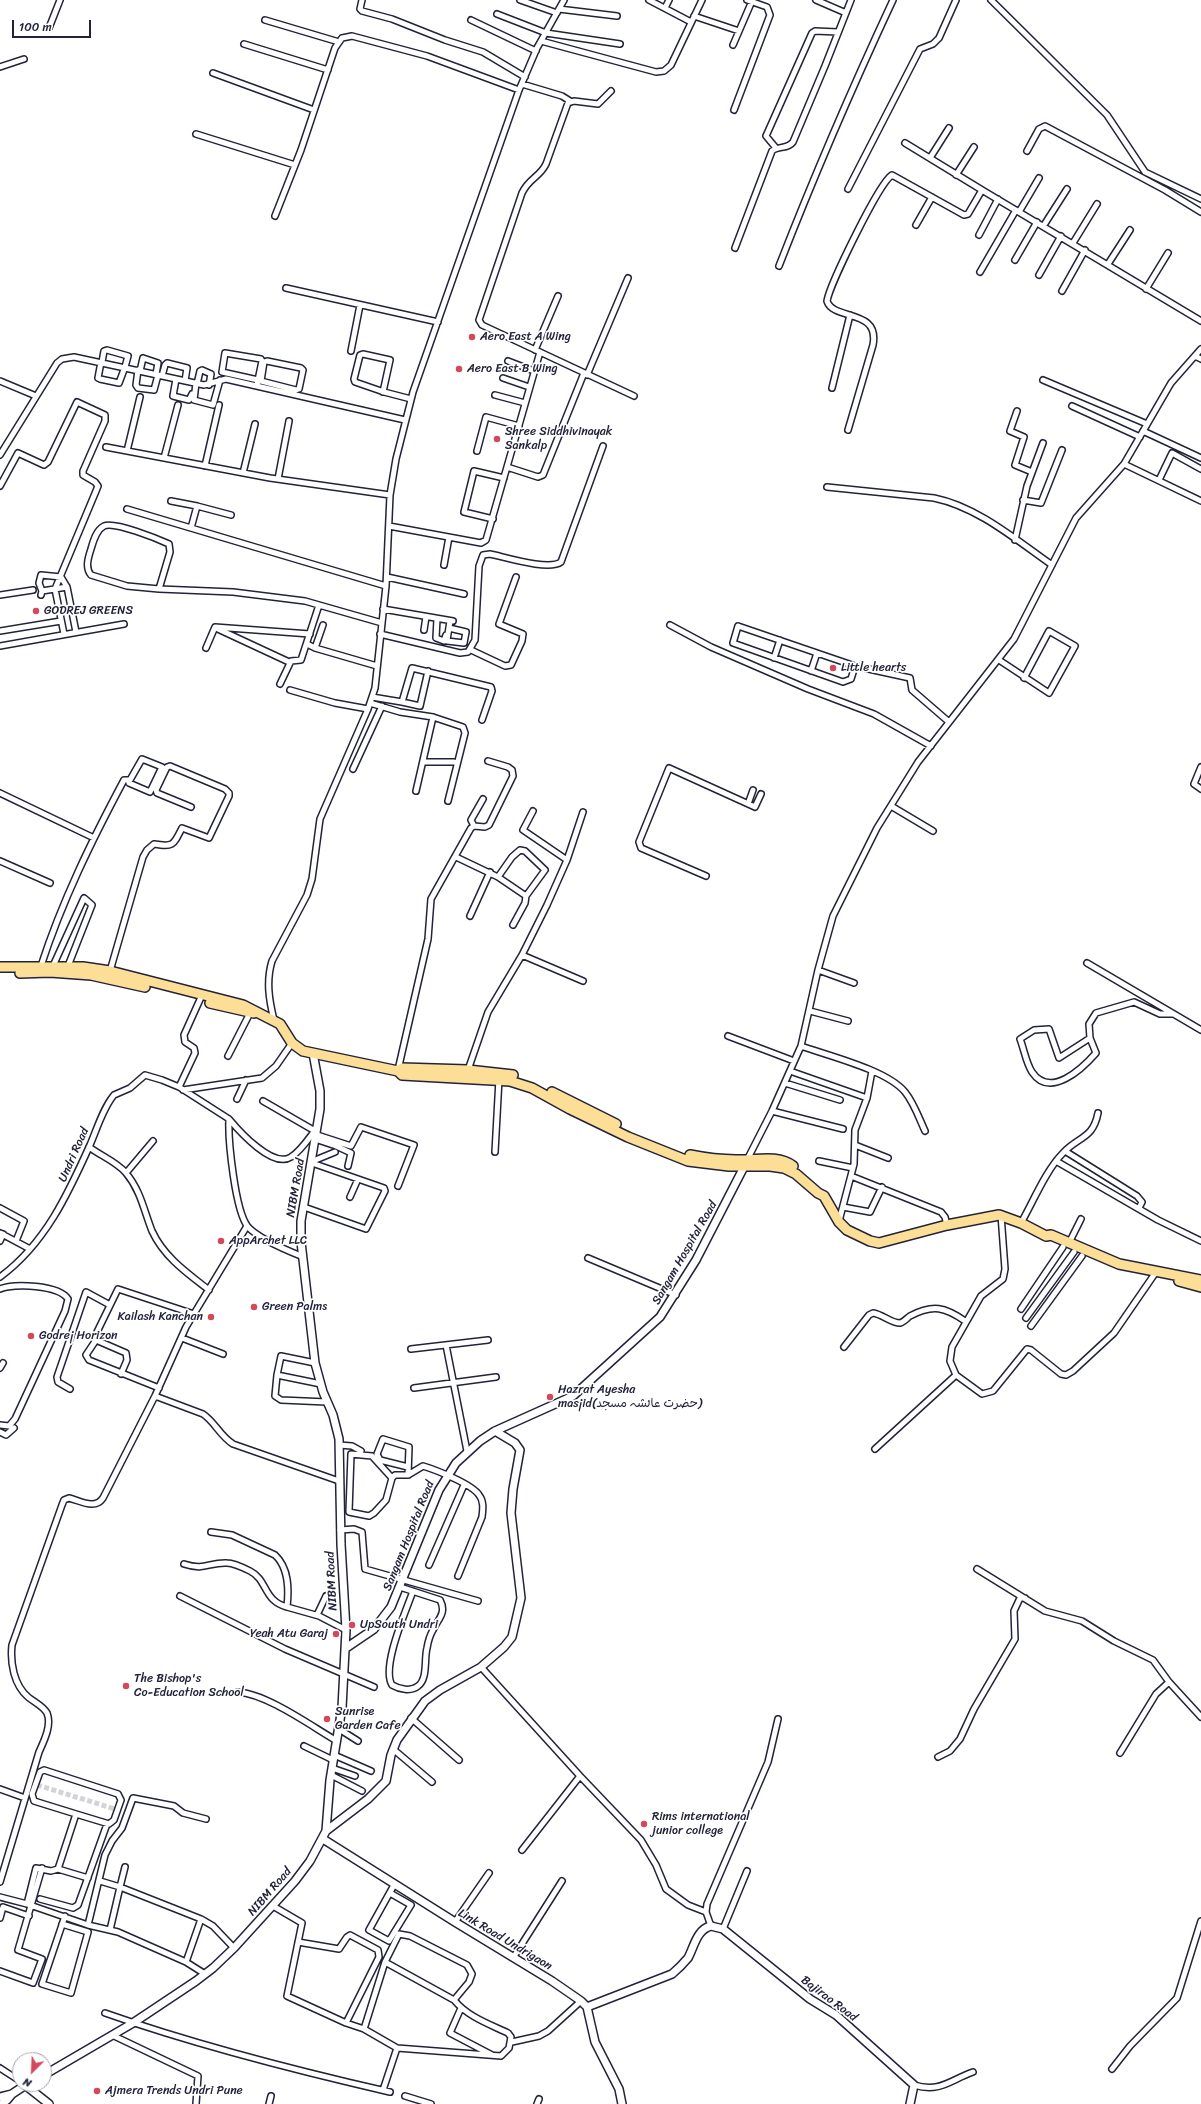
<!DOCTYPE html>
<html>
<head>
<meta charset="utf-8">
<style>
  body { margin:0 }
  #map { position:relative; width:1201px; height:2104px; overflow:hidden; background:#fff; font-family:Sriracha,sans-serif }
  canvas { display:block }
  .north { position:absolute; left:12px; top:2052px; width:40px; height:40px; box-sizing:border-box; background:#fff; border:1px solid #a7a7b1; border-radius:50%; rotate:204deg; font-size:11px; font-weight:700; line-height:16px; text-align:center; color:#22223b }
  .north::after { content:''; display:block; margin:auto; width:14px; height:18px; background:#d1495b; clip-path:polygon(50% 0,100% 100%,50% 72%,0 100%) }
  .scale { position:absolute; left:12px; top:20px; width:79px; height:18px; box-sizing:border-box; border:2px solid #22223b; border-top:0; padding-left:5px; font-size:12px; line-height:14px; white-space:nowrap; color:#22223b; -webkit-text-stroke:3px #fff; paint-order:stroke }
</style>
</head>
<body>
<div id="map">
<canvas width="1201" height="2104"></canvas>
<div class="north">N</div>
<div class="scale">100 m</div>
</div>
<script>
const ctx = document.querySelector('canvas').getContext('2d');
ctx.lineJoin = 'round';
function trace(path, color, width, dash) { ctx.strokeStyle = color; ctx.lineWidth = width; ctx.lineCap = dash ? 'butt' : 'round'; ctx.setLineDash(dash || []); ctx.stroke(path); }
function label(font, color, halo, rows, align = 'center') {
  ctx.font = font + ' Sriracha,"Playpen Sans Arabic",sans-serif'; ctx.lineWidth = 3.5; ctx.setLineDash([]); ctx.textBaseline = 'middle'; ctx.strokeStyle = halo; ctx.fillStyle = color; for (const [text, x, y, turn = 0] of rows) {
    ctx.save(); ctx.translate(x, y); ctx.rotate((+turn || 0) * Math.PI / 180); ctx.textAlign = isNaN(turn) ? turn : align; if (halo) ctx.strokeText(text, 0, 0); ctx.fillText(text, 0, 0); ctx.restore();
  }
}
trace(new Path2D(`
  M 37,1785 L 115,1809`), '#d3d3d8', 5, [5, 2.5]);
const street = new Path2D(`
  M 362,0 L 360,9 L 362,11 L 392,19 L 445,40 L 483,52 L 525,77
  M 520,0 L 557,13
  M 649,0 L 691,22
  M 816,0 L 846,13
  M 991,0 L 1107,115 L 1145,172 L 1201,199
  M 665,8 L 669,0
  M 559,9 L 617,16
  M 497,14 L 546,33 L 620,44
  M 694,16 L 739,31
  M 265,20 L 339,42
  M 471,20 L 536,51
  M 49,28 L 60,0
  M 541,41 L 656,72 L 664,71 L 671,65 L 702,0
  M 244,44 L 328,70
  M 733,45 L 752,1
  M 0,67 L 24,59
  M 213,73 L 314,110
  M 522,84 L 562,96 L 570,101
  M 611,91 L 598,104 L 574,101 L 568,103 L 546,164 C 540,177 529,178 522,193 L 479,320 L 482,325 L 634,396
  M 734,110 L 770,15 L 767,7 L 747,0
  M 196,134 L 295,165
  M 905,143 L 982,190
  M 776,148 L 766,136 L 812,33 L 815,31 L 838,32
  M 1027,151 L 1039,129 L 1045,126 L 1165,190 L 1201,212
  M 930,158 L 949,128
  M 956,175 L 974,147
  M 848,189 L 920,49 L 933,44 L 939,38 L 956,0
  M 1019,212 L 1039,178
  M 275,216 L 301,150 L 335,48 L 342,38 L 352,36 L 427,56 L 519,90
  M 916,225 L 932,197
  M 1044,225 L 1067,189
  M 979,235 L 998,199
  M 1073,243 L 1097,204
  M 735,248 L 772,151 C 779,145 787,150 793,142 L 825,66 L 851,0
  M 1015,260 L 1037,222
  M 1108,264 L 1130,230
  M 779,266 C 814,176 852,88 893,0
  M 980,272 L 1016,210
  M 1039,275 L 1061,236
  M 286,288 L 438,322
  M 1146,289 L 1168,253
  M 1062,291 L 1085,250
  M 535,350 L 558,296
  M 351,351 L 360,305
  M 1195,356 L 1201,359
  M 267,361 L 301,368 L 303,370 L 299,389 L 296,390 L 261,381 L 264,362 Z
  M 508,361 L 534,371
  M 101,362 L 98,378 L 100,379 L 119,383 L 125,367
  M 102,362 L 104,351 L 107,350 L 128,356 L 125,367
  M 138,370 L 136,385 L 138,388 L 154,390 L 158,375
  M 140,371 L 143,358 L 158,363 L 156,374
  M 587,375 L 628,278
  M 162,376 L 165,365 L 167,363 L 187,368 L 185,381
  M 503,378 L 529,387
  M 176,379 L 173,396 L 189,400 L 192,394
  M 1043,380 L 1147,424
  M 0,381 L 36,396
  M 196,383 L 194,400 L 213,405 L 220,380
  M 197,384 L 200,371 L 202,370 L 211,374 L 209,385
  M 257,385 L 262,361 L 261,359 L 225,353 L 222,372 L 258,380
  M 832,388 L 850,315
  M 383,392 L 390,360 L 363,354 L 360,355 L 354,379 L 355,382 L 384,392 L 411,399
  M 495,395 L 525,403
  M 1072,406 L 1140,437
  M 1017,411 L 1010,431 L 1024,437 L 1015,465 L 1032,472
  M 848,430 L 873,345 C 880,308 833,321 827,301 C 830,284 879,183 892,175 L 964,215 L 968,214 L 982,190 L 1201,321
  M 1143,431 L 1201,458
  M 106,447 L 270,478 L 390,495
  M 127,451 L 140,397
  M 477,451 L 486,417 L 519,426
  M 0,455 L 57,363 L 62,359 L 74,357 L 204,385 L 226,379 L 405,420
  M 164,458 L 178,405
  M 1124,464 L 1201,501
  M 205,466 L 219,405
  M 507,467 L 538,477 L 543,475 L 584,373
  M 243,473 L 255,424
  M 278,479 L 289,421
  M 1159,480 L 1172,453 L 1201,469
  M 0,486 L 18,453 L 44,465 L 48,462 L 77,402 L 105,415 L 105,421 L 83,471 L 83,475 L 95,482 L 98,486 L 96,491 L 55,589 L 64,634
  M 827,487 L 934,498 C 978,507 1016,540 1052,565
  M 1023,500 L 1041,503 L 1062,450
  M 171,501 L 197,506 L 191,528
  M 197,506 L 231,515
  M 127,509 L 386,586
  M 493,519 L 464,512 L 474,471 L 504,478
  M 389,526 L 481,543 L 486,540 L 540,352
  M 1015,540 L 1027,486 L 1043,443
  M 444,565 L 449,537
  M 61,577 L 67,587 L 76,632
  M 387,577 L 464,594
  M 159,589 L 127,586 L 91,575 C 85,568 88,558 91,549 C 93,542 96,530 104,526 C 114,521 158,539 169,544 L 170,552 L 159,589 L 233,592 L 305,601 L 382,623
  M 42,591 L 39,583 L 41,575 L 61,577
  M 0,595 L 33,590
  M 41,595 L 42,591 L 67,587
  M 383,609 L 453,621
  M 437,619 L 436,638 L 444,641 L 446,635
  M 670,625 L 711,647 L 808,689 L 874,714 L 931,746
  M 449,628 L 466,632 L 464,643 L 447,641 L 447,640 L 450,621
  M 218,629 L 289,662
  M 424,630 L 426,617
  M 0,631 L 61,621
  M 380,634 L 460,653 L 468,652 L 475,640 L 479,566 L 483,555 L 490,554 C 505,557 549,571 561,562 L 603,446
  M 307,644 L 315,648 L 377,666
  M 0,646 L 124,624
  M 206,648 L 215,627 L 310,634
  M 315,648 L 323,625
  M 471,650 L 505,666 L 511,665 L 522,641 L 523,634 L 499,624 L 516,577
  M 774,658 L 780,640
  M 999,660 L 1049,693 L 1075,646 L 1049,631 L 1024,678
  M 855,666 L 851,679 L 843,682 L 733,643 L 738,626 L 855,666 L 910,678 L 912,690 L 949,722
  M 811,671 L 817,653
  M 280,684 L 291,661 L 301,660 L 319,605
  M 290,690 L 335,703 L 368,709
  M 372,697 L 402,702 L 412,668 L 491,687 L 492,691 L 482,720
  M 402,702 L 420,706 L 428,671
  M 370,703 L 400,712 L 433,717 L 463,727 L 465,733 L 448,801
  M 423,762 L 454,762
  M 1201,767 L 1194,784 L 1201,789
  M 353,769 L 382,706
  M 416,791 L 433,717
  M 0,793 L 94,838
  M 748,804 L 753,790
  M 891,806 L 933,831
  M 533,811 L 523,830 L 567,860
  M 474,826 L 471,820 L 483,799
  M 456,857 L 498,877
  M 0,861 L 50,883
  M 706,876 L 641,848 L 639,842 L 669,768 L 755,807 L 761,794
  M 470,916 L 490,872
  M 513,925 L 525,903 L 526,896 L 498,877 L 512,857 L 520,850 L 525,851 L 545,870 L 526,896
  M 522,955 L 583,981
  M 1087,963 L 1201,1030
  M 41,966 C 62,901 92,840 124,780 L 130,780 L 142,759 L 162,767 L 150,792 L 129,783 L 129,780
  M 53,966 L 84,898 L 92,905 L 68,966
  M 818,970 L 854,983
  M 110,971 L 143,857 L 147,850 L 154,844 C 173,847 173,846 182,828 L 209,838 L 229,796 L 229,793 L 225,789 L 170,766 L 167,767 L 156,790 L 157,793 L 191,807
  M 810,1011 L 848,1021
  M 274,1020 C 269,1000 266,981 272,961 L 307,895 L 312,879 L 320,819 L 368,709 L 375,688 L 386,586 L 390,495 L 396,459 L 413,392 L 519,90 L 537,48 L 564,0
  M 1049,1029 L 1059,1058 L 1090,1038 L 1096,1053 C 1082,1069 1050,1099 1032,1072 C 1026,1063 1024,1049 1020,1039 L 1034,1030 Z
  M 728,1036 L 794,1061
  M 1090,1038 L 1089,1024 L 1096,1013 L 1134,1002 L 1160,1014 L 1173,1014
  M 801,1046 C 829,1056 887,1070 905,1092 C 914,1103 919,1118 925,1131
  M 228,1056 L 250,1013
  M 398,1070 L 428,939 L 431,899 L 471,828 L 474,826 L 485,827 L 489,825 L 513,776 L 512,770 L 508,767 L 488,761
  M 468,1070 L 488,1012 L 522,955 L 547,905 L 567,860 L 583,812
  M 790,1071 L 867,1098
  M 785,1083 L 840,1100
  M 179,1087 L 229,1119 C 228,1140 235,1211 248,1227 C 259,1239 286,1250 301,1256
  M 183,1090 L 262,1078 L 276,1066 L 292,1043
  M 237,1099 L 246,1080
  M 263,1101 L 315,1131
  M 772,1111 L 843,1129
  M 229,1119 C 239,1131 273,1169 291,1157 C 301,1151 309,1138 316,1129
  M 317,1135 L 351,1146 L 361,1127 L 414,1145 L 398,1186
  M 315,1139 L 336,1146 L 337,1144
  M 855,1145 L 888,1158
  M 336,1146 L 351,1153 L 348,1166
  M 89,1147 C 101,1156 117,1162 126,1173 C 141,1191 144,1211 152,1231 C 164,1257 187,1273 209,1290
  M 1065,1151 L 1137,1196 L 1142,1202 L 1139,1208
  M 495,1152 L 499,1079
  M 747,1160 L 772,1111 L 801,1046 L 818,970 L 833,916 L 877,828 L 918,762 L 1014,639 L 1076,518 L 1124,464 L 1171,383 L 1201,349
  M 313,1161 L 335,1152
  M 819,1161 L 853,1168
  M 1056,1161 L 1158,1220 L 1201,1241
  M 126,1173 L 153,1141
  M 851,1176 L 941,1212 L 945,1217 L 947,1225
  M 350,1197 L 358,1179
  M 304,1207 L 366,1229 L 385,1191 L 384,1188 L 312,1163
  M 843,1207 L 870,1212 L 882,1187
  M 0,1208 L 24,1221 L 16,1241
  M 1001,1215 L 1005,1269 L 1003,1279 L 981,1296 L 952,1347 L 950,1361 L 956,1375 L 982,1394 L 993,1391 L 1027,1349 L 1031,1350 L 1061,1374 L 1066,1375 L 1073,1371 L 1114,1333 L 1156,1272
  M 839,1221 L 854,1164 L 855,1130 L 867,1098 L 872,1071
  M 1021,1223 C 1033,1202 1046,1170 1063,1153 C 1079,1136 1093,1139 1098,1113
  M 0,1233 L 30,1249
  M 0,1241 L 3,1234
  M 1069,1243 L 1081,1219
  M 588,1258 L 676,1295
  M 0,1277 C 45,1244 68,1194 90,1145 C 97,1129 103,1108 114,1095 L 130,1088 L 145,1075 L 162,1080 L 179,1087 L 195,1053 L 194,1048 L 185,1042 L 184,1035 L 202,995
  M 0,1289 C 14,1283 59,1285 68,1299 L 65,1311 L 15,1419 L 9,1426 L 0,1425
  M 1021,1309 L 1063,1247
  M 1026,1318 L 1074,1252
  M 1031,1326 L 1082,1256
  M 97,1332 L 118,1289 L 194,1314
  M 182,1338 L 223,1354
  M 446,1345 L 467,1451
  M 844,1347 L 869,1315 L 873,1313 C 882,1314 891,1323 900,1323 C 904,1322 907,1318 910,1316 C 933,1304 945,1307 965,1321
  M 411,1349 L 488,1340
  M 0,1368 L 3,1363
  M 121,1374 L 127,1360 L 126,1353 L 96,1340 L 86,1355 L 89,1360 L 159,1388
  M 277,1375 L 281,1356 L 315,1363
  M 321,1384 L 277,1375 L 275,1396 L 281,1400 L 327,1402
  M 414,1388 L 496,1377
  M 70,1389 L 58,1382 L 57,1377 L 86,1292 L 110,1305
  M 155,1396 L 203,1414 C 215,1422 220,1436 233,1444 L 339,1481
  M 0,1432 L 6,1435 L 14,1428
  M 339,1445 L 352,1446 L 361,1451
  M 875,1449 L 956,1375
  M 408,1475 L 409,1447 L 383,1439 L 377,1454 L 380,1460 L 408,1467
  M 392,1478 L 372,1456 L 351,1454 L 349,1512 L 369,1516 L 374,1513 L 386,1500 L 392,1478 L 395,1475 L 408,1475 L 423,1466 C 436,1470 472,1484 479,1495 C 484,1501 483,1509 482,1517 L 458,1576
  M 340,1530 L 354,1529 L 362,1532 L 365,1569 L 478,1601
  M 211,1532 L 232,1535 L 275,1555 C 289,1568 289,1589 287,1607 L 319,1616 L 346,1630
  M 184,1564 C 205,1571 209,1562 227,1563 C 234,1563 244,1568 250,1571 C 268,1580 263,1601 287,1607
  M 429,1565 L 464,1485
  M 977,1569 L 1045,1611 L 1082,1621 L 1114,1641 L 1153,1660 L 1169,1682 L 1201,1717
  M 400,1587 L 440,1600 C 447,1613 438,1619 433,1630 C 430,1635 428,1642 427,1648 C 424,1659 428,1679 418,1686 C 411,1692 399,1689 392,1685 C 381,1667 406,1611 413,1591
  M 180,1596 L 285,1649 L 374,1687
  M 317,1615 L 326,1596
  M 481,1667 L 580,1776 L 641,1840 L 656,1865 L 666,1889 L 688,1905 L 706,1912
  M 238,1692 C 267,1694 311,1726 337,1741
  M 411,1718 L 459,1760
  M 339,1729 L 358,1741
  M 304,1746 L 333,1760
  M 393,1749 L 432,1782
  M 1120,1753 L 1156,1694 L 1169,1682
  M 334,1755 L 371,1771
  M 938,1757 L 950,1751 L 960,1739 L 974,1709 L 1015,1639 L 1014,1611 L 1020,1598 L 1025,1598
  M 332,1768 L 355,1776
  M 331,1775 L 362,1791
  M 0,1789 L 25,1798
  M 522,1850 L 580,1776
  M 58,1869 L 88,1878
  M 100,1881 L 120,1887 L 125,1867
  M 0,1882 L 39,1752 C 44,1741 52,1725 47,1713 C 43,1706 34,1702 28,1697 C 14,1685 10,1663 12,1645 L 62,1505 L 64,1500 L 69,1498 C 81,1501 95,1510 103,1498 L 155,1396 L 186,1327 L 247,1226
  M 390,1893 L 411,1905 L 389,1941 L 369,1930 L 394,1885
  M 0,1897 L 27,1904 L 88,1925 L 118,1932 L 186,1962 L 205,1974
  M 40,1899 L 73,1908 L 78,1905 L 107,1824
  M 27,1904 L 36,1868 L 51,1871 L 58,1869 L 76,1814 L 109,1824 L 114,1820 L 121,1800 L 118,1794 L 44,1770 L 40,1772 L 32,1794 L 34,1801 L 76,1814
  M 273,1906 L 302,1923 L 287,1996 L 346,2023 L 364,2029 L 397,2048 L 501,2056 L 509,2048 L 511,2037 L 508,2033 C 489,2024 468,2017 454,2000
  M 0,1918 L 3,1907 L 29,1916
  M 201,1919 L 213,1926 L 234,1948
  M 455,1922 L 489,1873
  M 62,1924 L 88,1932 L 71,1993 L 42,1984 L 65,1916
  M 88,1925 L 105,1855 L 112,1841 L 122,1828 L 133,1798 L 174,1806 L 183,1813 L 206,1819
  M 711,1926 L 706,1912 L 707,1904 L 768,1762 L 778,1719
  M 723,1929 L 747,1871
  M 110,1930 L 120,1887 L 201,1919 L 186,1962
  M 298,1942 L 339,1949 L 347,1937 L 350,1935 L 378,1950 L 379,1957 L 346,2023
  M 513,1958 L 562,1881
  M 0,1971 L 33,1983 L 42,1959 L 18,1950 L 42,1868
  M 461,2008 L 450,2033 L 492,2055
  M 105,2013 C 199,2046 294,2070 390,2092
  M 364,2029 L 385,1962 L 399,1934 L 410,1936 L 467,1965 L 472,1974 L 469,1982 L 454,2000 L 385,1962
  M 112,2035 L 198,2076 L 196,2104
  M 512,2042 L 539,2036 L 548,2031 L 581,2001
  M 0,2068 L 20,2081
  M 1112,2069 L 1130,2046 L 1177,1998 L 1201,1921
  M 914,2085 C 940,2093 950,2080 973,2072
  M 383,2090 L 397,2048
  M 405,2096 L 431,2104
  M 269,2104 L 271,2096
  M 537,2104 L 539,2099`);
const secondary = new Path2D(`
  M 346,1648 L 374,1629 L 391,1607 L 439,1490 L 456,1463 L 480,1441 L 495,1431 L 573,1396 L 660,1317 L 696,1260 L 746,1163
  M 326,1831 L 368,1799 L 386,1781 L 391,1755 L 397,1740 L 425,1701 L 440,1690 L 481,1667 L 504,1647 L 512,1637 L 521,1598 L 511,1513 L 513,1489 L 520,1450 L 515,1443 L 495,1431
  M 323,1839 L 455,1922 L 552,1981 L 581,2001 L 587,2007 L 595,2042 L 619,2089 L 622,2104
  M 587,2007 L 672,1974 C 678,1969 683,1964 688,1958 C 694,1947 697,1929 711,1926 L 723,1929 L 810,1999 L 836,2015 L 914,2085 L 910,2104
  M 44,2075 L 133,2023 L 196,1981 L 213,1968 L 234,1948 L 295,1881 L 310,1861 L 326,1831 L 330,1780 L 342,1708 L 346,1630 L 341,1544 L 339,1439 L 333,1415 L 323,1392 L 315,1363 L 301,1242 L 301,1221 L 320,1109 L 320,1091 L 313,1053
  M 25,2085 L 49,2104
  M 0,2097 L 12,2094 L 27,2084
  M 2,2104 L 7,2100 L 12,2094`);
const highway = new Path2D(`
  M 0,967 L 83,967 L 110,971 L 243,1005 L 280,1024 L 292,1043 L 303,1051 L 398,1071 L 402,1075 L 510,1081 L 532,1088 L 570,1109 L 628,1137 L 688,1161 L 729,1166 L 770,1166 L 784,1168 L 796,1174 L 818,1193 L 824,1196 L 839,1222 L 847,1230 L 870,1241 L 879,1243 L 947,1225 L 999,1215 L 1021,1223 L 1046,1236 L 1051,1235 L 1119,1264 L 1201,1280
  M 20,973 L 50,972 L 91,975 L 145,987
  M 210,1003 L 254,1013
  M 398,1071 L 402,1068 L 468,1070 L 513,1075
  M 552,1092 L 616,1124
  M 690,1155 C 705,1158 721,1160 736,1160 C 755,1161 777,1154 793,1166
  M 1179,1281 L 1201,1287`);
trace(street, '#22223b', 8);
trace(secondary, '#22223b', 10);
trace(highway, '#22223b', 12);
trace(street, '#fff', 5);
trace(secondary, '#fff', 7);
trace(highway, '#fcde96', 9);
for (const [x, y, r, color] of [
  [472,337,4,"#d1495b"],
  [459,369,4,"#d1495b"],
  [497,439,4,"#d1495b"],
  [36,611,4,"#d1495b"],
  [833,668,4,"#d1495b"],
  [221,1241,4,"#d1495b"],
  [254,1307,4,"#d1495b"],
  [211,1317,4,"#d1495b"],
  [31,1336,4,"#d1495b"],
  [550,1397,4,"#d1495b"],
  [352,1625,4,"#d1495b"],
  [336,1634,4,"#d1495b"],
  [126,1686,4,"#d1495b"],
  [327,1719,4,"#d1495b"],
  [644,1824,4,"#d1495b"],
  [97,2091,4,"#d1495b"]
]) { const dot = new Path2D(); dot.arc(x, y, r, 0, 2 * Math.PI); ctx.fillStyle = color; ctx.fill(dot); trace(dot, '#fff', 1.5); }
label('12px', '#22223b', '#fff', [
  ["Aero East A Wing",480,337],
  ["Aero East B Wing",467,369],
  ["Shree Siddhivinayak",505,432],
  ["Sankalp",505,446],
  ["GODREJ GREENS",44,611],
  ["Little hearts",841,668],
  ["AppArchet LLC",229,1241],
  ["Green Palms",262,1307],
  ["Kailash Kanchan",203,1317,"right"],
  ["Godrej Horizon",39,1336],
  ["Hazrat Ayesha",558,1390],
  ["masjid(حضرت عائشہ مسجد)",558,1404],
  ["UpSouth Undri",360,1625],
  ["Yeah Atu Garaj",328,1634,"right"],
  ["The Bishop's",134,1679],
  ["Co-Education School",134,1693],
  ["Sunrise",335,1712],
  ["Garden Cafe",335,1726],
  ["Rims international",652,1817],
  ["junior college",652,1831],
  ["Ajmera Trends Undri Pune",105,2091]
], 'left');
label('12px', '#22223b', '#fff', [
  ["Undri Road",74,1155,-66],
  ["NIBM Road",296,1188,-80],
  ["Sangam Hospital Road",685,1253,-60],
  ["Sangam Hospital Road",409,1536,-68],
  ["NIBM Road",332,1581,-93],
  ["NIBM Road",270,1892,-49],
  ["Link Road Undrigaon",505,1940,31],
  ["Bajirao Road",829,1999,37]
]);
</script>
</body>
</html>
